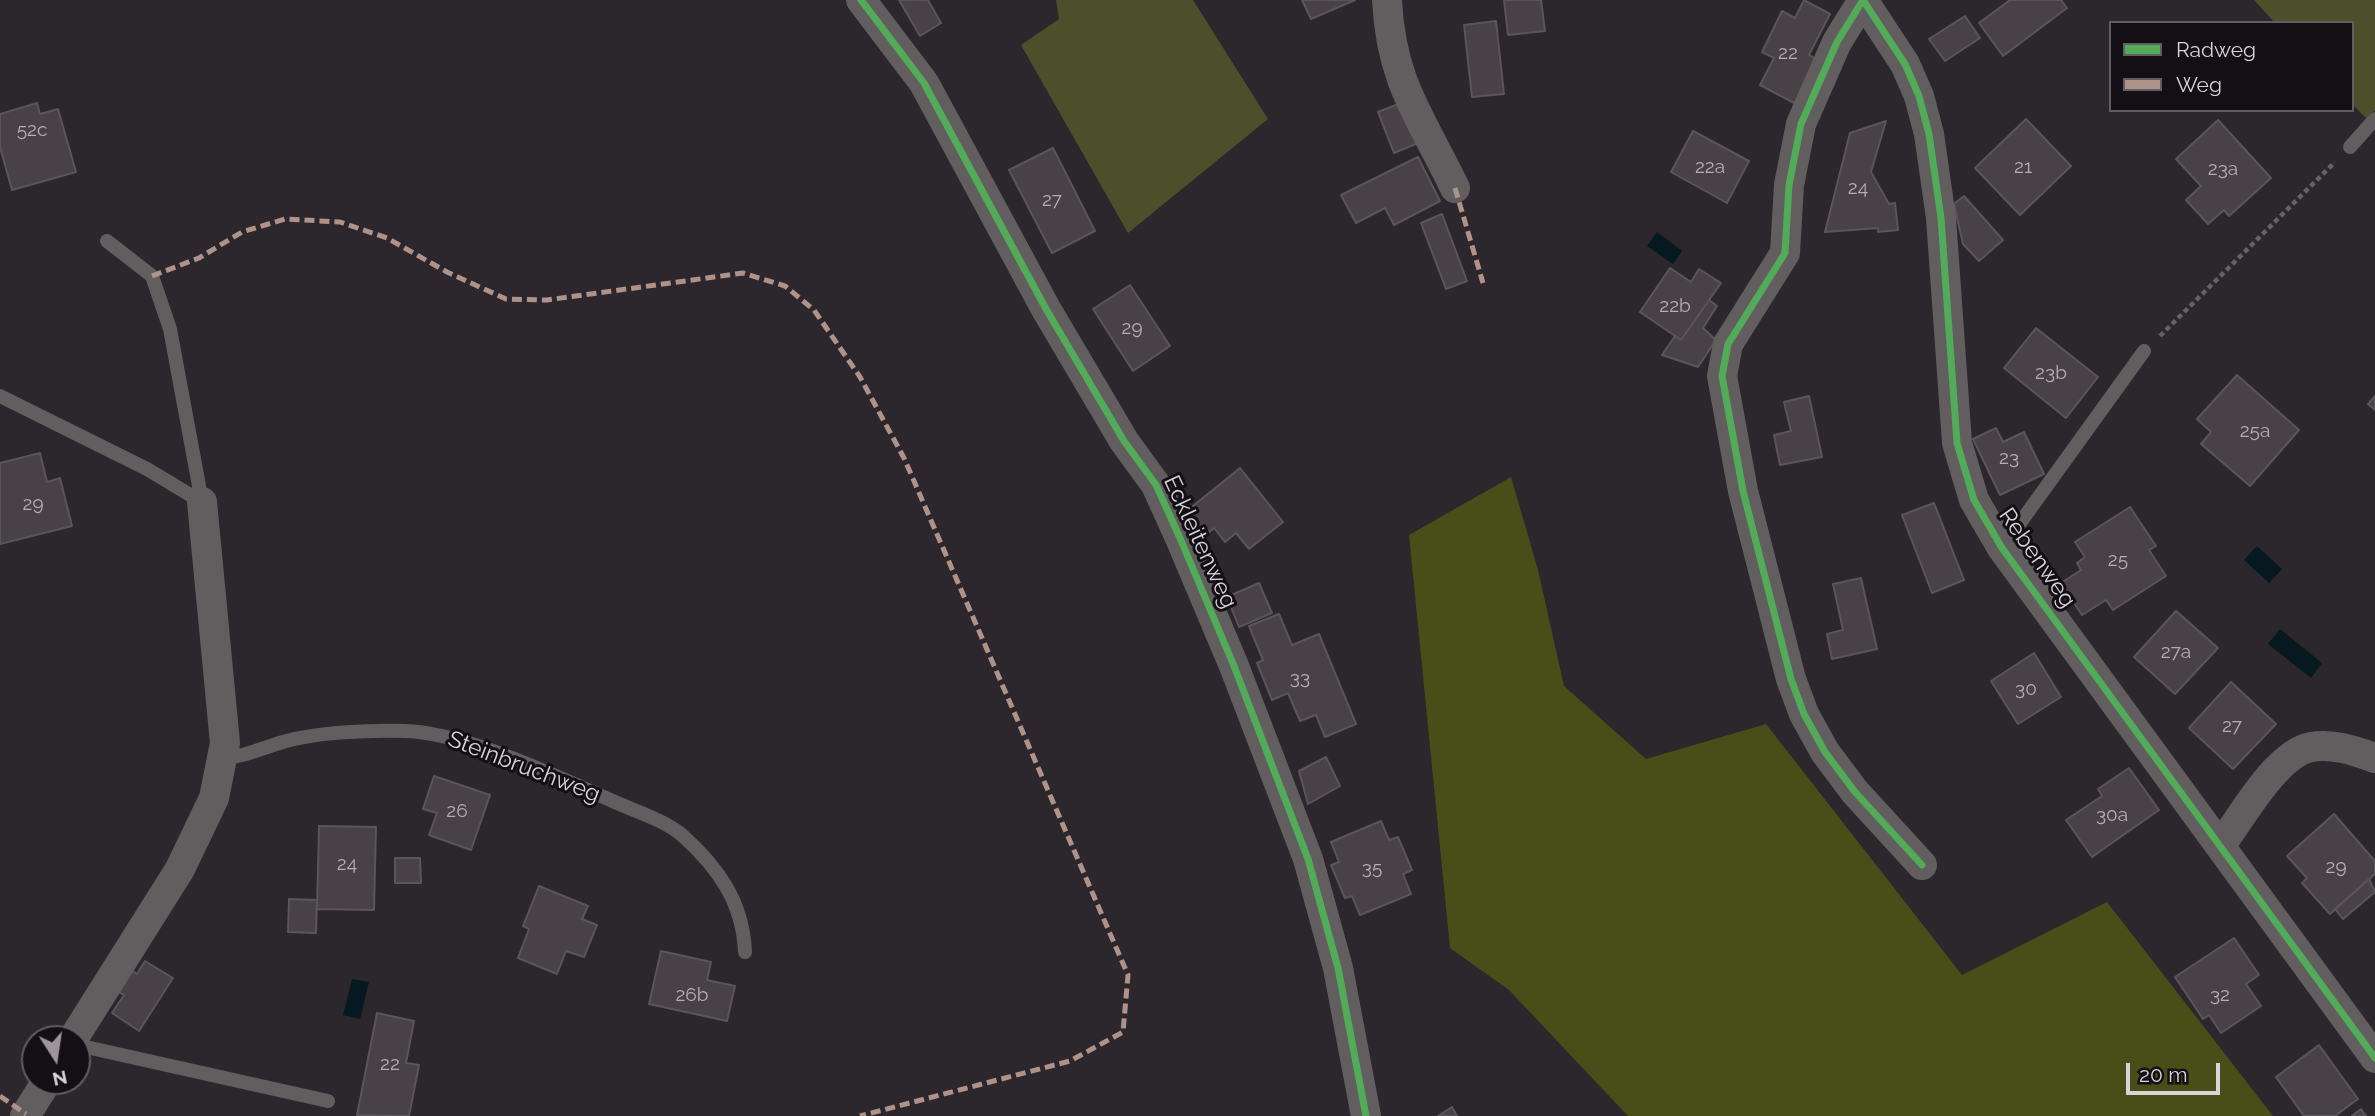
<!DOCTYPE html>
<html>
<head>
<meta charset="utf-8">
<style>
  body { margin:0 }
  #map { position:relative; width:2375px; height:1116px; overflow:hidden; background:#2c272c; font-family:Raleway,sans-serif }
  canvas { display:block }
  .legend { position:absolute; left:2109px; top:21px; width:245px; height:91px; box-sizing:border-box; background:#130f14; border:2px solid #625d63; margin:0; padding:9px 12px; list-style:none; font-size:21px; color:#d9d2d9 }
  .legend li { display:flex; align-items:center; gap:14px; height:35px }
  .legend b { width:35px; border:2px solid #625d63 }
  .north { position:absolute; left:21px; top:1025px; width:70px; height:70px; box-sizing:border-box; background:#130f14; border:2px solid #625d63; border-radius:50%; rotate:168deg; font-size:19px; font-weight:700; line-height:28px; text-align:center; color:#d9d2d9 }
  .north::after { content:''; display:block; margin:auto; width:24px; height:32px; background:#9c969c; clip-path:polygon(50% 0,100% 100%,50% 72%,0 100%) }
  .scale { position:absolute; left:2126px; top:1063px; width:94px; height:32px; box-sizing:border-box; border:4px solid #d9d2d9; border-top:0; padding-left:9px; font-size:21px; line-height:24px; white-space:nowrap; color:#d9d2d9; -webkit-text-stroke:5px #130f14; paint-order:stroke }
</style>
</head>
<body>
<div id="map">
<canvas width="2375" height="1116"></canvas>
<ul class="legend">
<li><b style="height:9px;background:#51ab58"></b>Radweg</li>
<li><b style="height:9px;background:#af9288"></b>Weg</li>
</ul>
<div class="north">N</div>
<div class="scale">20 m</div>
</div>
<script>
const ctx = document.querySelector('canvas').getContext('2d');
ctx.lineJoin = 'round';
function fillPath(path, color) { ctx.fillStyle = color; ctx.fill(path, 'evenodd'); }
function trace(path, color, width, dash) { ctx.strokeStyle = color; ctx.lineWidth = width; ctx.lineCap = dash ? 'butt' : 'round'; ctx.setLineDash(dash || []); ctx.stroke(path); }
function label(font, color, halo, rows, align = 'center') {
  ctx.font = font + ' Raleway,sans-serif'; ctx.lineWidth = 6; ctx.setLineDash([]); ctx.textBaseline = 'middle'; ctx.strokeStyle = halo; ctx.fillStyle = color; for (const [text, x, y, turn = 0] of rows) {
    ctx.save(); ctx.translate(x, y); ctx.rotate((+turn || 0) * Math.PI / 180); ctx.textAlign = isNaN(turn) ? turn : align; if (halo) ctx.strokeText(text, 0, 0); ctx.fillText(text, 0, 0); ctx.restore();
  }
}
fillPath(new Path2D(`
  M 1056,0 L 1193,0 L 1268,119 L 1128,233 L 1021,45 L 1059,19 Z
  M 2254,0 L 2375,0 L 2375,110 L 2367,119 L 2352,104 L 2352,23 L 2275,23 Z`), '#4b4f2a');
fillPath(new Path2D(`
  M 1511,477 L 1538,570 L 1564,686 L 1646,759 L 1766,724 L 1962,975 L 2107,902 L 2273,1116 L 1628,1116 L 1509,990 L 1450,948 L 1409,535 Z`), '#494d18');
fillPath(new Path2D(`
  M 1657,232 L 1682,251 L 1673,264 L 1647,246 Z
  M 2257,546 L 2282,569 L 2269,583 L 2244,560 Z
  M 2280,629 L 2322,663 L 2311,678 L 2268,644 Z
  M 352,979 L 369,982 L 360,1019 L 343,1015 Z`), '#061820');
const building = new Path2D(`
  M 899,0 L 928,0 L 941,23 L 920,36 Z
  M 1302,0 L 1355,0 L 1311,19 Z
  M 1504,0 L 1541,0 L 1545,31 L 1508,35 Z
  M 1804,0 L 1830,14 L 1809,55 L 1818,60 L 1796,104 L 1760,85 L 1774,58 L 1762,52 L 1782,11 L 1795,18 Z
  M 2010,0 L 2061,0 L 2067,8 L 2003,56 L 1979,23 Z
  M 1965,16 L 1980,38 L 1945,61 L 1929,39 Z
  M 1496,21 L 1504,94 L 1472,97 L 1464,25 Z
  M 37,103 L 40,114 L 58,109 L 76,172 L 12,190 L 0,147 L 0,114 Z
  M 1401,103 L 1418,143 L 1394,153 L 1378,112 Z
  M 2026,119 L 2071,166 L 2020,215 L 1975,168 Z
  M 2218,120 L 2271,178 L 2229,216 L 2224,210 L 2208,224 L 2186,200 L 2201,186 L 2176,159 Z
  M 1886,121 L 1871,172 L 1889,204 L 1895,203 L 1898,230 L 1878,232 L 1878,228 L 1825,232 L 1850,133 Z
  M 1693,131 L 1749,161 L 1727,203 L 1671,172 Z
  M 1053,148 L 1095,231 L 1052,253 L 1009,170 Z
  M 1418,157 L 1440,201 L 1394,225 L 1385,208 L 1356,223 L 1341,195 Z
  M 1964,196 L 2003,240 L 1979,261 L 1963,244 L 1954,204 Z
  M 1442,214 L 1467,281 L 1446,289 L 1421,223 Z
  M 1670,268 L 1691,282 L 1699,269 L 1721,283 L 1681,340 L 1640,312 Z
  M 1130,285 L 1170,346 L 1133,371 L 1093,309 Z
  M 1709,300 L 1717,306 L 1703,328 L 1716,340 L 1698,367 L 1662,355 L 1675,336 L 1681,340 Z
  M 2036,328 L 2098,377 L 2066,418 L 2004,368 Z
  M 2237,375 L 2299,430 L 2250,486 L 2201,444 L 2211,432 L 2197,419 Z
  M 1809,396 L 1822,457 L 1780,465 L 1774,435 L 1791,431 L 1784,402 Z
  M 2375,396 L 2375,410 L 2368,404 Z
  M 1996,428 L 2003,442 L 2024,432 L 2044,474 L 2000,495 L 1973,439 Z
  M 40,453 L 47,482 L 60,478 L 72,526 L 0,544 L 0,463 Z
  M 1240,468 L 1283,522 L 1249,549 L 1236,533 L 1225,542 L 1214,528 L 1207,534 L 1188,510 Z
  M 1934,503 L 1964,580 L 1932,593 L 1902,515 Z
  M 2130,507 L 2156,546 L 2149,550 L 2166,576 L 2113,610 L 2106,600 L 2082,615 L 2061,583 L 2081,570 L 2077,563 L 2085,557 L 2075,542 Z
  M 1861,578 L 1877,649 L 1832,659 L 1827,634 L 1843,630 L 1833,584 Z
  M 1259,583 L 1272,613 L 1239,627 L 1227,597 Z
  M 2176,611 L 2218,648 L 2175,694 L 2134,657 Z
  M 1279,614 L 1292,645 L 1319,634 L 1356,724 L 1325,737 L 1316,715 L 1300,721 L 1288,693 L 1272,700 L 1257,663 L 1263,660 L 1249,626 Z
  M 2034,653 L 2061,697 L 2018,724 L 1991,681 Z
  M 2231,682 L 2276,724 L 2233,769 L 2189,728 Z
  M 1326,757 L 1340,786 L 1308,804 L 1299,771 Z
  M 2129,768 L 2159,810 L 2092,857 L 2066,820 L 2102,796 L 2098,789 Z
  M 434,776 L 490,795 L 471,850 L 429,835 L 437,813 L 423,809 Z
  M 2334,814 L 2375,861 L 2375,874 L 2330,914 L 2302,883 L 2307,878 L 2287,856 Z
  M 1381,821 L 1389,840 L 1398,837 L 1412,870 L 1403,874 L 1411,894 L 1360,915 L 1352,896 L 1345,898 L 1331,865 L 1339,862 L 1331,842 Z
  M 319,826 L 376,827 L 374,910 L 317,909 Z
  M 395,858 L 420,858 L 421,883 L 395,883 Z
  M 2369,879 L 2375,892 L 2343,919 L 2335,909 Z
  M 539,886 L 588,906 L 582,919 L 597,925 L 584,957 L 566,951 L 557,974 L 518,958 L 529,929 L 523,926 Z
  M 289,899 L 317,900 L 316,933 L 288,932 Z
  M 2234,938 L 2259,975 L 2246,984 L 2261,1006 L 2221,1033 L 2209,1015 L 2203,1019 L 2175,977 Z
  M 661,951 L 711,962 L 707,980 L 735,986 L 727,1021 L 649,1004 Z
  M 145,961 L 173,978 L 139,1031 L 112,1013 L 124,995 L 117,991 L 131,970 L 137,974 Z
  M 377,1013 L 414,1021 L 406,1063 L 419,1065 L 409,1116 L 357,1115 Z
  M 2319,1045 L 2358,1099 L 2335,1116 L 2304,1116 L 2276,1077 Z
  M 1452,1107 L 1457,1116 L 1438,1116 Z
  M 2361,1109 L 2366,1116 L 2352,1116 Z`);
fillPath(building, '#484247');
trace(building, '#595559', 2);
trace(new Path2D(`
  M 2160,336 L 2335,162`), '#646263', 4.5, [5, 3.5]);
trace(new Path2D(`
  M 2350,147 L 2375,119
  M 107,241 L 152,276 L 170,329 L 202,502
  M 0,396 L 147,469 L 202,502
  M 2002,548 L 2144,351
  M 222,758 C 245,757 262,748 283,742 C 317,732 370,730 405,731 C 467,733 558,777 615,802 C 637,812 664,820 682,835 C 719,868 743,903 745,952
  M 77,1045 L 328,1101`), '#625e5f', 14);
trace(new Path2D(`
  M 861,0 L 924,83 L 1046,309 L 1124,441 L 1156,485 L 1180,538 L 1234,666 L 1308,859 L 1338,968 L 1366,1116
  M 1387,0 C 1391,83 1421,117 1455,188
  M 1863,0 L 1905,64 L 1919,96 L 1929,134 L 1941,218 L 1957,443 L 1974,500 L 2002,548 L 2375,1058
  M 1863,0 L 1837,42 L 1801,124 L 1789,185 L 1785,253 L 1728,344 L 1722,376 L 1743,491 L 1791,679 L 1804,714 L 1825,752 L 1855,792 L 1922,865
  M 2221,845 C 2241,818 2276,754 2311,747 C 2333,743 2355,751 2375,758
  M 73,1039 L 180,869 L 214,798 L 225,743 L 202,502
  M 25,1116 L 47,1081`), '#625e5f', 30);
trace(new Path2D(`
  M 1455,188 L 1483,283
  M 152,276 L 199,258 L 242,232 L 285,219 L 340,222 L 387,238 L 447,272 L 506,299 L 547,300 L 743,273 L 785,286 L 814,310 L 860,377 L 904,458 L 1128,975 L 1123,1032 L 1070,1061 L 860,1116
  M 0,1096 L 26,1114`), '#af9288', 5, [10, 5]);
trace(new Path2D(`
  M 861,0 L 924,83 L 1046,309 L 1124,441 L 1156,485 L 1180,538 L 1234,666 L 1308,859 L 1338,968 L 1366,1116
  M 1863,0 L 1905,64 L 1919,96 L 1929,134 L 1941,218 L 1957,443 L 1974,500 L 2002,548 L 2375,1058
  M 1863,0 L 1837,42 L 1801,124 L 1789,185 L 1785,253 L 1728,344 L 1722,376 L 1743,491 L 1791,679 L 1804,714 L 1825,752 L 1855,792 L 1922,865`), '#51ab58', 7);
label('19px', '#b5aeb4', null, [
  ["22",1788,53],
  ["52c",32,130],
  ["22a",1710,167],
  ["21",2023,167],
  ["23a",2223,169],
  ["24",1858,188],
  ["27",1052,200],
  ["22b",1675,306],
  ["29",1132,328],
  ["23b",2051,373],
  ["25a",2255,431],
  ["23",2009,458],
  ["29",33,504],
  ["25",2118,560],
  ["27a",2176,652],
  ["33",1300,678],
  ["30",2026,689],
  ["27",2232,726],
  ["26",457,811],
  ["30a",2112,815],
  ["24",347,864],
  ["29",2336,867],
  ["35",1372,868],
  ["26b",692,995],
  ["32",2220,995],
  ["22",390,1064]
]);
label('23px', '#d9d2d9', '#130f14', [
  ["Eckleitenweg",1200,542,65],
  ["Rebenweg",2037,558,55],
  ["Steinbruchweg",524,767,21]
]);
</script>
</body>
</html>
